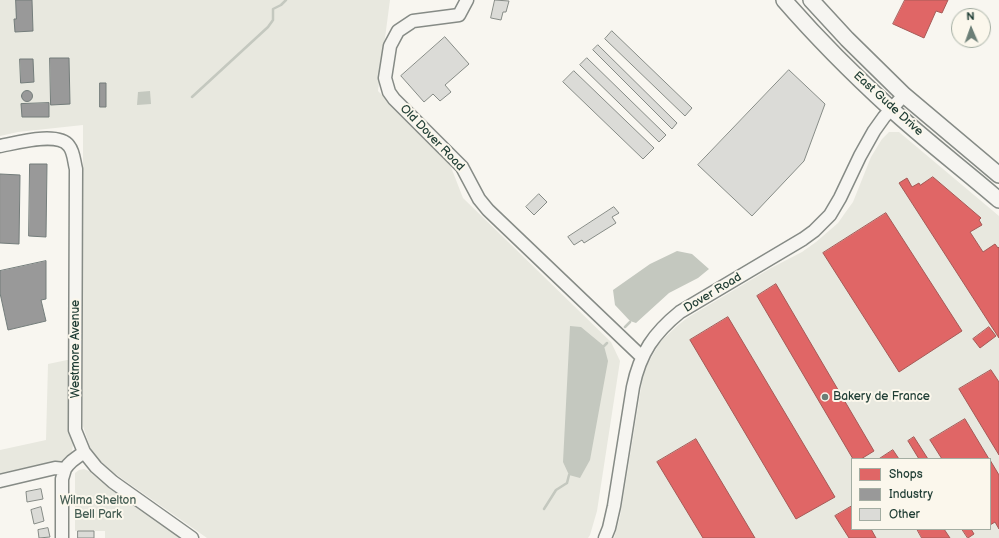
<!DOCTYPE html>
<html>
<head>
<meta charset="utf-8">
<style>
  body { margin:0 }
  #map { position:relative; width:999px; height:538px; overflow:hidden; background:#f8f6f0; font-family:"Balsamiq Sans",sans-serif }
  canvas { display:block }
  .legend { position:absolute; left:851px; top:458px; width:140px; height:72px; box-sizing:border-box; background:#fbf7ec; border:1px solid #a3ada2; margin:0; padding:5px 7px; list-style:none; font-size:12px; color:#1f3d34 }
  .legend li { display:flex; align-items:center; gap:8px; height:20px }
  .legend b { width:20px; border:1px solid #a3ada2 }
  .north { position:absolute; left:951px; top:8px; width:40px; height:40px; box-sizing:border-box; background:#fbf7ec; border:1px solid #a3ada2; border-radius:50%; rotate:358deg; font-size:11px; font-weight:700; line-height:16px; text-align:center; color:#1f3d34 }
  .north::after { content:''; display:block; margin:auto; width:14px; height:18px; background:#6b7e76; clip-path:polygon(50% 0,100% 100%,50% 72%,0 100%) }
</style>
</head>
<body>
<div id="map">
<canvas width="999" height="538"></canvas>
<ul class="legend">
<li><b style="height:11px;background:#e06666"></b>Shops</li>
<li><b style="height:11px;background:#999"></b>Industry</li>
<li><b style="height:11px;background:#dbdbd7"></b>Other</li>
</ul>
<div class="north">N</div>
</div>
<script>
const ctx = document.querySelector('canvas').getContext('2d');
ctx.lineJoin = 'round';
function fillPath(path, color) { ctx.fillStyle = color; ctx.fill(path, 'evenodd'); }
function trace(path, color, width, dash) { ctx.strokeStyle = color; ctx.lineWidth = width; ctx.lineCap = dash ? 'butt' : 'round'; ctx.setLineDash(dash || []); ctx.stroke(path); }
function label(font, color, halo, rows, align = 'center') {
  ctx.font = font + ' "Balsamiq Sans",sans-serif'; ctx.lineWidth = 4; ctx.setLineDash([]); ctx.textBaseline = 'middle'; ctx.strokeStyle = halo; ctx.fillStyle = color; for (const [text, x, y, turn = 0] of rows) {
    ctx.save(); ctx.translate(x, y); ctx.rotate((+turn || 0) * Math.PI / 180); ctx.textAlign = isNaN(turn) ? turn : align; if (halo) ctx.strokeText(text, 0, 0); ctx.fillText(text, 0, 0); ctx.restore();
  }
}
fillPath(new Path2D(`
  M 0,0 L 390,0 L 378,91 L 449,162 L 463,198 L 611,342 L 620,361 L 597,511 L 590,535 L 588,538 L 207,538 L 111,471 L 92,453 L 83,426 L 83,125 L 18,132 L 0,136 Z
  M 889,132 L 899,132 L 999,216 L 999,538 L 614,538 L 620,517 L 642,382 L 646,367 L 660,342 L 677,326 L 687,318 L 771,268 L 802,252 L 816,242 L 838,223 L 845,213 L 853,202 L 871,157 L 882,139 ZM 852,459 L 990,459 L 990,529 L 852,529 Z
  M 72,359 L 73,444 L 72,452 L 62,461 L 55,463 L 0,477 L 0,450 L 46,440 L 48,364 Z
  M 84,469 L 89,471 L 111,489 L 181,538 L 105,538 L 105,531 L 75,531 L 75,473 L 79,470 Z`), '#e8e8df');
fillPath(new Path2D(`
  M 150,91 L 151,104 L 137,105 L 138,92 Z
  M 677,251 L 692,254 L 709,269 L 698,278 L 669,293 L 636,323 L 630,321 L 615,305 L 613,290 L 650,264 Z
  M 570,326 L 581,327 L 604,346 L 608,361 L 590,460 L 580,478 L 569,475 L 563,462 Z`), '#c4c8bf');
const shops = new Path2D(`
  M 905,0 L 948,0 L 942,13 L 936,11 L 924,38 L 893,24 Z
  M 933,177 L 981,218 L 979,220 L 982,225 L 970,232 L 983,252 L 995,244 L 998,248 L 999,247 L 999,338 L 899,183 L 907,178 L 912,187 L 919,183 L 920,185 Z
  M 886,213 L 962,331 L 899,372 L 823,253 Z
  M 776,284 L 874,451 L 861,459 L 853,459 L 757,296 Z
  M 728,317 L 835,497 L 796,519 L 690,340 Z
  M 989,327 L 996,336 L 980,348 L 973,339 Z
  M 991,370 L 999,382 L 999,455 L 959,389 Z
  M 965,419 L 989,459 L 942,459 L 930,440 Z
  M 914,437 L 928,459 L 919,459 L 908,441 Z
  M 696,439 L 755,538 L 703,538 L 657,462 Z
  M 893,450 L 899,459 L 879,459 Z
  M 990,460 L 999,475 L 999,529 L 995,522 L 990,525 Z
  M 852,506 L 852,529 L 871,529 L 876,538 L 849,538 L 835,516 Z
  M 917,529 L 944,529 L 950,538 L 922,538 Z
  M 962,529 L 971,529 L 974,534 L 968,538 Z`);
fillPath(shops, '#e06666');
trace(shops, '#a65a57', 1);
const industry = new Path2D(`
  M 16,0 L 32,0 L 33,31 L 15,32 L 14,19 L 16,19 Z
  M 50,58 L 69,58 L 70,104 L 51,105 Z
  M 20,59 L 33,59 L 34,82 L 21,83 Z
  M 100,83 L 106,83 L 106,107 L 100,107 Z
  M21.5 96a5.5 5.5 0 1 1 11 0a5.5 5.5 0 1 1-11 0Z
  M 49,103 L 49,117 L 22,117 L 21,104 Z
  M 30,164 L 47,164 L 46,237 L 29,236 Z
  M 0,174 L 20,175 L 19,244 L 0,243 Z
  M 46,261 L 46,299 L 41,300 L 46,321 L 8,330 L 0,293 L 0,271 Z`);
fillPath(industry, '#999');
trace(industry, '#747d7b', 1);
trace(new Path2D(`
  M 192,97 L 268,27 L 273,20 L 273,9 L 281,5 L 286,0
  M 625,327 L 630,322
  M 604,346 L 607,343
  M 544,509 L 556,490 L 567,483 L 569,475`), '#c4c8bf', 2.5);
const building = new Path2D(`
  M 495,0 L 509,1 L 506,12 L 503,12 L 501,20 L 491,18 Z
  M 612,31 L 692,108 L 685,116 L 605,39 Z
  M 445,37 L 469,64 L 445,85 L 451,92 L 440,101 L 433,94 L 424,102 L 401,76 Z
  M 598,45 L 677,123 L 672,129 L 593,50 Z
  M 587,58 L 666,135 L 659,142 L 580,65 Z
  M 789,70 L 825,104 L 804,161 L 752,216 L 698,165 Z
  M 574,71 L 654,148 L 643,159 L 563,82 Z
  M 539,194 L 547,202 L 534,215 L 526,207 Z
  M 614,207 L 619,213 L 612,217 L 616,223 L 584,243 L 582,240 L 574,245 L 568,237 Z
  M 41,489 L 43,499 L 27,502 L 26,492 Z
  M 41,507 L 44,521 L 34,524 L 31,510 Z
  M 48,528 L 50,537 L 39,538 L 38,530 Z
  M 78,531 L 94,531 L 94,538 L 78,538 Z`);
fillPath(building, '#dbdbd7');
trace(building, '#868b86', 1);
const minor = new Path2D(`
  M 467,0 L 459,15 L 413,21 L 398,31 L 390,46 L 385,78 L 389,92 L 394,99 L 462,167 L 479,199 L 488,210 L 642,357
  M 0,146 C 16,143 58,131 69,146 C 74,152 74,162 76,169 L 75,430 L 84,452 L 96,467 L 113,482 L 192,538
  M 0,481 L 55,468 L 65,469
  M 62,538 L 62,479 L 65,469 L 68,465 L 72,461 L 84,452
  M 605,538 L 609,528 L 614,506 L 633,387 C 640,353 654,333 680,312 L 803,239 L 814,231 L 830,215 L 840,198 L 860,156 L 874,131 L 884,117 L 904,95`);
const major = new Path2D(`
  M 784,0 C 817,38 853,74 890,108 C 925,140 963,169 999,200
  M 811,0 L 847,39 L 904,95 L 999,175`);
trace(minor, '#868b86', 15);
trace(major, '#868b86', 18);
trace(minor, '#f6f5f1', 12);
trace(major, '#f6f5f1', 15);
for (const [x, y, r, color] of [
  [825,397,4,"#6b7e76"]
]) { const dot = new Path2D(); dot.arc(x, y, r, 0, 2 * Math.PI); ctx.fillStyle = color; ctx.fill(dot); trace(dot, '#fbf7ec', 1.5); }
label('12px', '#1f3d34', '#fbf7ec', [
  ["East Gude Drive",888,104,42],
  ["Old Dover Road",432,138,46],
  ["Dover Road",713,293,-31],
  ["Westmore Avenue",76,349,-90]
]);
label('12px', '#1f3d34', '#fbf7ec', [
  ["Bakery de France",833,397]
], 'left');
label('12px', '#455d53', '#fbf7ec', [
  ["Wilma Shelton",98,501],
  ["Bell Park",98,515]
]);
</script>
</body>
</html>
